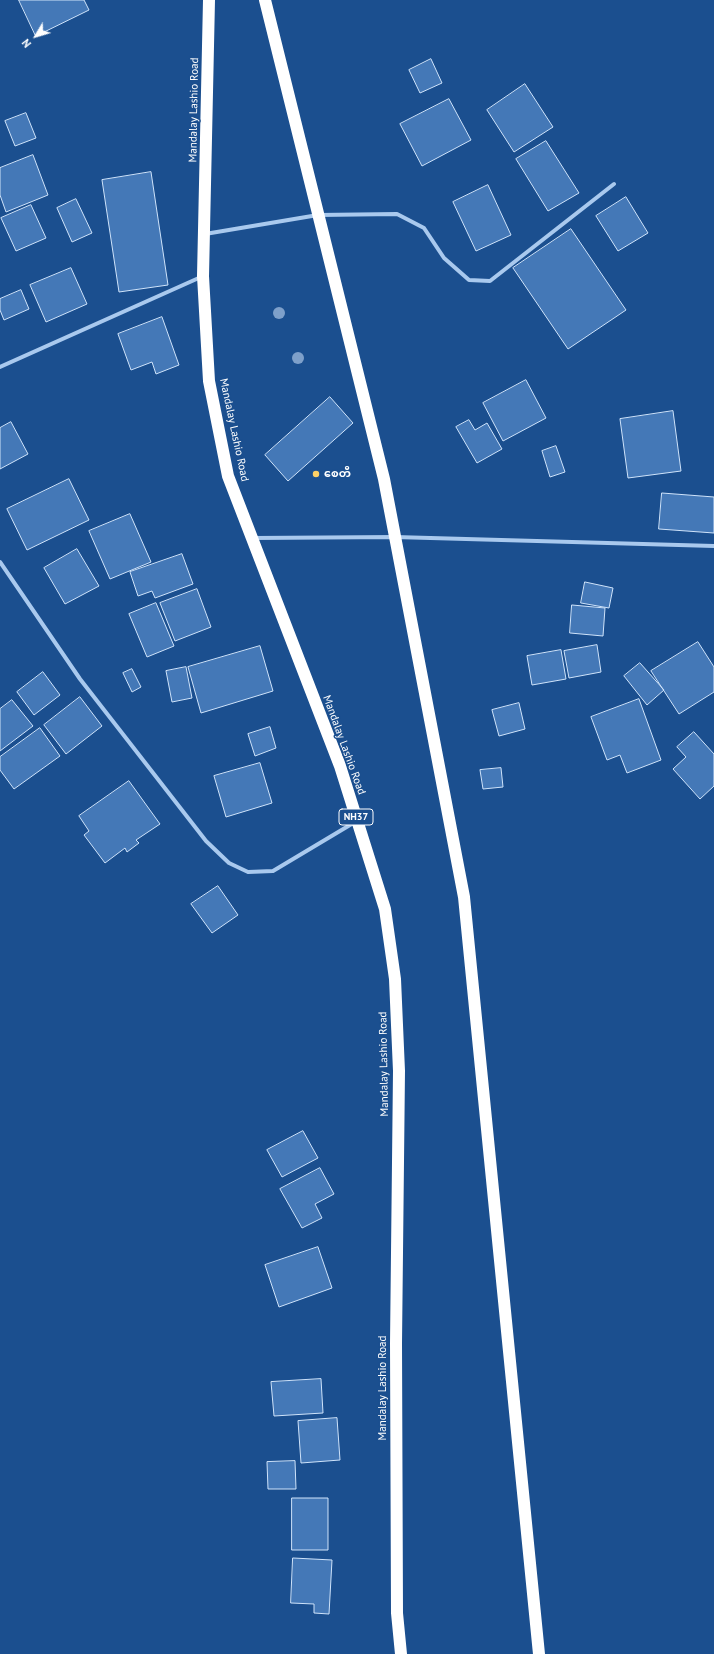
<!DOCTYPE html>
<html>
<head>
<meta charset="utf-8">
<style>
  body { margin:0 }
  #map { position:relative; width:714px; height:1654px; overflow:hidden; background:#1b4f8f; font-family:"PT Sans",sans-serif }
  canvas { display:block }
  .north { position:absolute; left:16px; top:16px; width:40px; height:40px; -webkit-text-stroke:3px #1b4f8f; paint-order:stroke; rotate:232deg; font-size:11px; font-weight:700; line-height:16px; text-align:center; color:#fff }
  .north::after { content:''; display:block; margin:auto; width:14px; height:18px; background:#fff; clip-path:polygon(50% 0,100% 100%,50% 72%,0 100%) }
</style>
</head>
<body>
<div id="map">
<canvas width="714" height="1654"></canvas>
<div class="north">N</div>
</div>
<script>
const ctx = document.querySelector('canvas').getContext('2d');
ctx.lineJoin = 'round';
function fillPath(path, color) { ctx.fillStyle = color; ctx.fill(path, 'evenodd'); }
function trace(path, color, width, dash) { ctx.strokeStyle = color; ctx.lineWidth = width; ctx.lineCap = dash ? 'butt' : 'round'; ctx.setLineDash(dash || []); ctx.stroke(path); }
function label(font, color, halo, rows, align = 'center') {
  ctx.font = font + ' "PT Sans","Noto Sans Myanmar",sans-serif'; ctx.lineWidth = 3; ctx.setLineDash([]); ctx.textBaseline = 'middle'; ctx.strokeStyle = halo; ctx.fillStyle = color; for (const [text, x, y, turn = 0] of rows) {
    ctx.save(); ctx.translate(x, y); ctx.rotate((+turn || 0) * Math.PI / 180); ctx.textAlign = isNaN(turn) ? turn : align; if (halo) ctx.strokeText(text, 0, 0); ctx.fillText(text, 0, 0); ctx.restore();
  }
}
const building = new Path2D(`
  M 19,0 L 84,0 L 89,10 L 36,36 Z
  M 431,59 L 442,83 L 420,93 L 409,70 Z
  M 525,84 L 553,127 L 514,152 L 487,110 Z
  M 449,99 L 471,140 L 422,166 L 400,124 Z
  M 26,113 L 36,138 L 15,146 L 5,121 Z
  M 546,141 L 579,193 L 548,211 L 516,159 Z
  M 33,155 L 48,195 L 6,212 L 0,195 L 0,168 Z
  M 151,172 L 168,285 L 119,292 L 102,180 Z
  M 488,185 L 511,235 L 476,251 L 453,202 Z
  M 626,197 L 648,233 L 618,251 L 596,216 Z
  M 76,199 L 92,233 L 72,242 L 57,208 Z
  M 31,205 L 46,238 L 16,251 L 1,218 Z
  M 571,229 L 626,310 L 568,349 L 513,268 Z
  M 71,268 L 87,304 L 46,322 L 30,285 Z
  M 21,290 L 29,309 L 4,320 L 0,310 L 0,299 Z
  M 162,317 L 179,365 L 156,374 L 152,362 L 131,370 L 118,334 Z
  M 526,380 L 546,418 L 503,441 L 483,403 Z
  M 330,397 L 353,423 L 288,481 L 265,455 Z
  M 673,411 L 681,471 L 628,478 L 620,419 Z
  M 469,420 L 475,430 L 487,423 L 502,449 L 477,463 L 456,427 Z
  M 11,422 L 28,454 L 0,469 L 0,428 Z
  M 556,446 L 565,472 L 550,477 L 542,451 Z
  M 69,479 L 89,520 L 27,550 L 7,509 Z
  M 662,493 L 714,497 L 714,533 L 659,529 Z
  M 130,514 L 151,562 L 110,579 L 89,531 Z
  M 77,549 L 99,586 L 65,604 L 44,568 Z
  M 182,554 L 193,584 L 155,598 L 152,591 L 138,596 L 130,572 Z
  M 585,582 L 613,588 L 609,608 L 581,603 Z
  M 197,589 L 211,627 L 175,641 L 160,603 Z
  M 156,603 L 174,646 L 147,657 L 129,614 Z
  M 572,605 L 605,608 L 603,636 L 570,633 Z
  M 698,642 L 714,667 L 714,692 L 679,714 L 651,671 Z
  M 597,645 L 601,672 L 569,678 L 564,651 Z
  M 260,646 L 273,691 L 201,713 L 188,667 Z
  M 561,650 L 566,679 L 532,685 L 527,656 Z
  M 640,663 L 664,690 L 647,705 L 624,676 Z
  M 186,667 L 192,698 L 172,702 L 166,671 Z
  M 132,669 L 141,687 L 132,692 L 123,673 Z
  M 43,672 L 60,695 L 34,715 L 17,692 Z
  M 80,697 L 102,726 L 66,754 L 44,725 Z
  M 639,699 L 661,760 L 627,773 L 620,755 L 607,760 L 591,717 Z
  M 12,700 L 33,726 L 0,751 L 0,709 Z
  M 519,703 L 525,729 L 499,736 L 492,710 Z
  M 270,727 L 276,748 L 255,756 L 248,734 Z
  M 40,728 L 60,756 L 14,789 L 0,770 L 0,757 Z
  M 694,732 L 714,754 L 714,786 L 700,799 L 673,769 L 686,757 L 677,747 Z
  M 260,763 L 272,803 L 226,817 L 214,776 Z
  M 501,768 L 503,787 L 483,789 L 480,770 Z
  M 129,781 L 160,824 L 136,840 L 139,843 L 127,852 L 125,848 L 105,863 L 84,835 L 89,831 L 79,816 Z
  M 218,886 L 238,915 L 212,933 L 191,904 Z
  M 303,1131 L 318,1158 L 282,1177 L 267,1150 Z
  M 320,1168 L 334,1194 L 315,1204 L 322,1218 L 302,1228 L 280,1189 Z
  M 318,1247 L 332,1288 L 279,1307 L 265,1265 Z
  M 321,1379 L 323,1413 L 274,1416 L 271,1382 Z
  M 337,1418 L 340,1460 L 301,1463 L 298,1421 Z
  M 295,1461 L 296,1489 L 268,1489 L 267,1462 Z
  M 292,1498 L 328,1498 L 328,1550 L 292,1550 Z
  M 293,1558 L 332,1560 L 329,1614 L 314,1613 L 314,1604 L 291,1603 Z`);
fillPath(building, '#4478b7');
trace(building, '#cfe3fa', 1);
trace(new Path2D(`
  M 205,234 L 318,215 L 397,214 L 424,228 L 444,258 L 469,280 L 490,281 L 614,184
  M 0,367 L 201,277
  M 253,538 L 395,537 L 714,546
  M 0,562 L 80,679 L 206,841 L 229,863 L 248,872 L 273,871 L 355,822`), '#a9c9ee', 4);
trace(new Path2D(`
  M 209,0 L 203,276 L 209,381 L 228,476 L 340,766 L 385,909 L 395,979 L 399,1071 L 396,1343 L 397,1613 L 401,1654
  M 265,0 L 384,479 L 464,897 L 539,1654`), '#fff', 12);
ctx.fillStyle = '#7ea0ca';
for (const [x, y] of [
  [279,313],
  [298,358]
]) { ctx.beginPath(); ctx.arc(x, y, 6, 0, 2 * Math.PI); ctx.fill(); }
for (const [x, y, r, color] of [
  [316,474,4,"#ffd166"]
]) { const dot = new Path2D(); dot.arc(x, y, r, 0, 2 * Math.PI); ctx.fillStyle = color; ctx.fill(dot); trace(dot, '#1b4f8f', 1.5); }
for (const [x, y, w] of [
  [356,817,34]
]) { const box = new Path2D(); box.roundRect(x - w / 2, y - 8, w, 16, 3); ctx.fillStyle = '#1b4f8f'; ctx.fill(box); trace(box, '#fff', 1); }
label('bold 10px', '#fff', null, [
  ["NH37",356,817]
]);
label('11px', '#fff', '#1b4f8f', [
  ["Mandalay Lashio Road",194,110,-89],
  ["Mandalay Lashio Road",234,430,78],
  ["Mandalay Lashio Road",344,745,70],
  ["Mandalay Lashio Road",384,1064,-91],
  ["Mandalay Lashio Road",383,1388,-90]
]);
label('bold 11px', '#fff', '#1b4f8f', [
  ["စေတီ",324,474]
], 'left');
</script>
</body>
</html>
